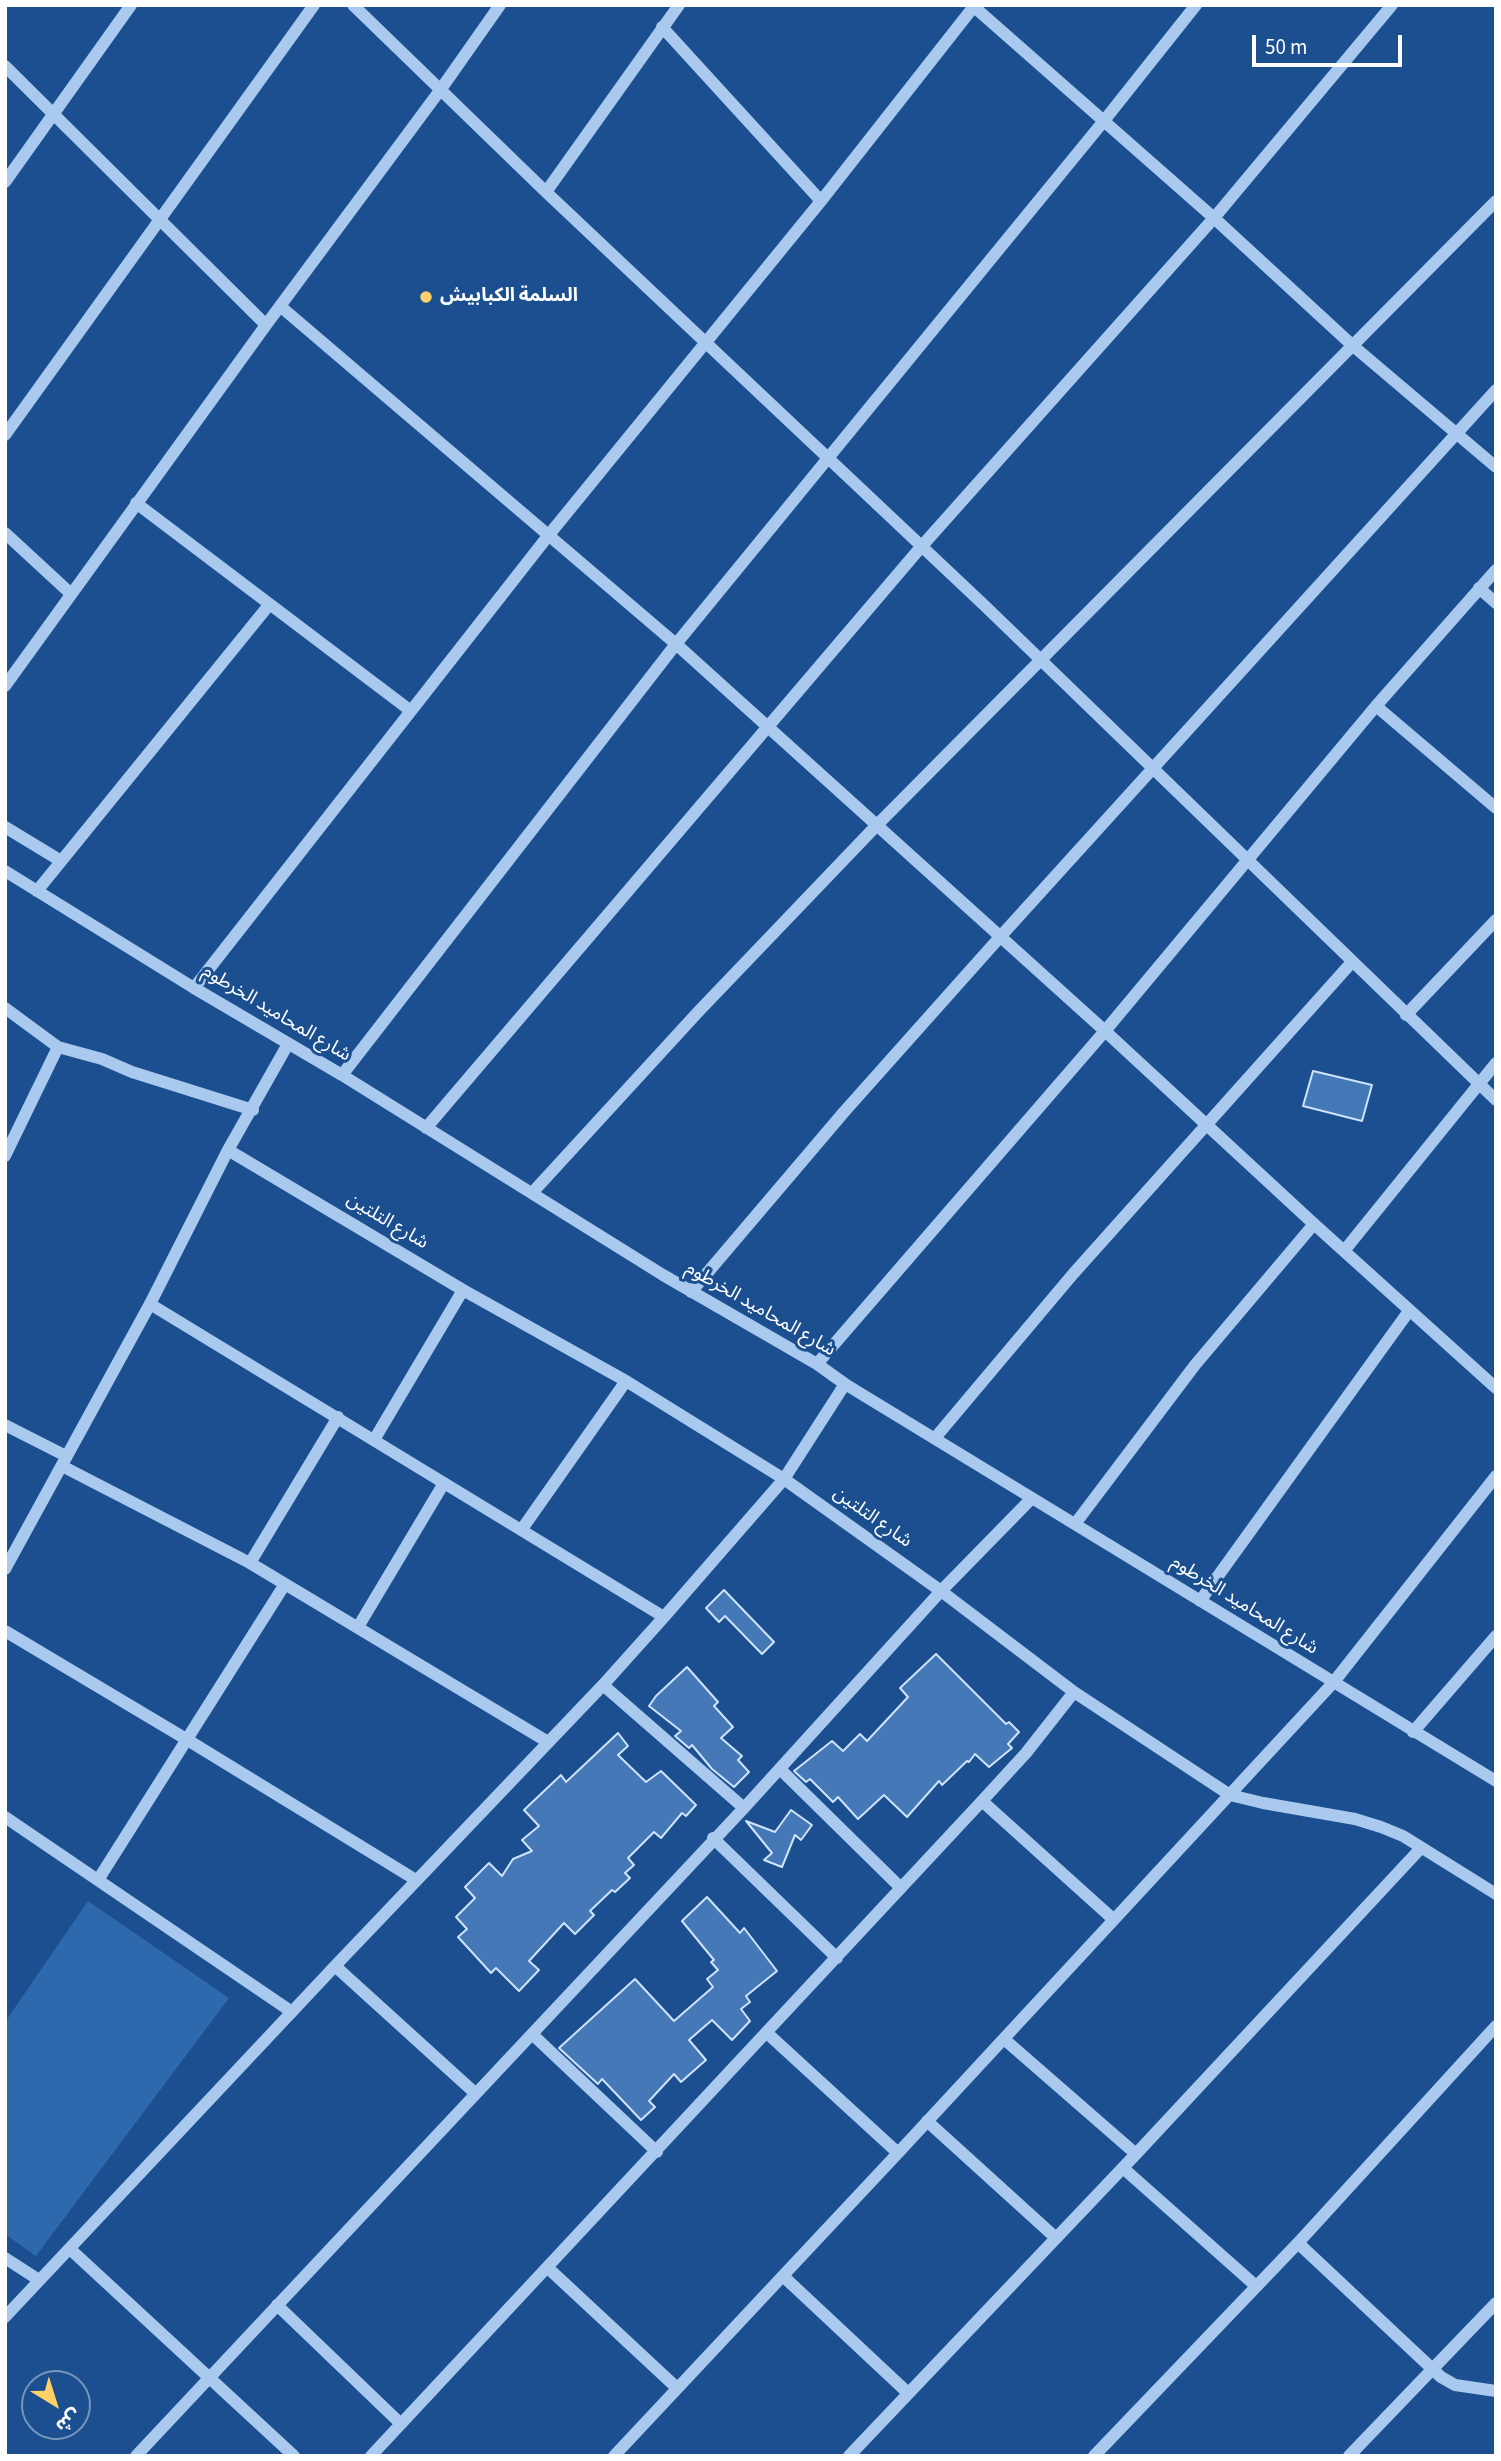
<!DOCTYPE html>
<html>
<head>
<meta charset="utf-8">
<style>
  body { margin:0 }
  #map { position:relative; width:1501px; height:2461px; overflow:hidden; background:#1b4f8f; font-family:"Source Sans 3","Noto Sans Arabic",sans-serif }
  canvas { display:block }
  .frame { position:absolute; inset:0; border:7px solid #fff; pointer-events:none }
  .north { position:absolute; left:21px; top:2370px; width:70px; height:70px; box-sizing:border-box; background:#1b4f8f; border:2px solid #7695bc; border-radius:50%; rotate:142deg; font-size:19px; font-weight:700; line-height:28px; text-align:center; color:#fff }
  .north::after { content:''; display:block; margin:auto; width:24px; height:32px; background:#ffd166; clip-path:polygon(50% 0,100% 100%,50% 72%,0 100%) }
  .scale { position:absolute; left:1252px; top:35px; width:150px; height:32px; box-sizing:border-box; border:4px solid #fff; border-top:0; padding-left:9px; font-size:21px; line-height:24px; white-space:nowrap; color:#fff; -webkit-text-stroke:5px #1b4f8f; paint-order:stroke }
</style>
</head>
<body>
<div id="map">
<canvas width="1501" height="2461"></canvas>
<div class="frame"></div>
<div class="north">ش</div>
<div class="scale">50 m</div>
</div>
<script>
const ctx = document.querySelector('canvas').getContext('2d');
ctx.lineJoin = 'round';
function fillPath(path, color) { ctx.fillStyle = color; ctx.fill(path, 'evenodd'); }
function trace(path, color, width, dash) { ctx.strokeStyle = color; ctx.lineWidth = width; ctx.lineCap = dash ? 'butt' : 'round'; ctx.setLineDash(dash || []); ctx.stroke(path); }
function label(font, color, halo, rows, align = 'center') {
  ctx.font = font + ' "Source Sans 3","Noto Sans Arabic",sans-serif'; ctx.lineWidth = 6; ctx.setLineDash([]); ctx.textBaseline = 'middle'; ctx.strokeStyle = halo; ctx.fillStyle = color; for (const [text, x, y, turn = 0] of rows) {
    ctx.save(); ctx.translate(x, y); ctx.rotate((+turn || 0) * Math.PI / 180); ctx.textAlign = isNaN(turn) ? turn : align; if (halo) ctx.strokeText(text, 0, 0); ctx.fillText(text, 0, 0); ctx.restore();
  }
}
fillPath(new Path2D(`
  M 88,1901 L 229,1998 L 36,2256 L 5,2234 L 5,2022 Z`), '#2e69ad');
const building = new Path2D(`
  M 1313,1071 L 1372,1085 L 1362,1121 L 1303,1106 Z
  M 724,1590 L 774,1642 L 762,1654 L 725,1616 L 719,1622 L 706,1608 Z
  M 936,1654 L 1006,1724 L 1009,1722 L 1019,1732 L 1008,1744 L 1012,1748 L 989,1767 L 975,1754 L 969,1762 L 967,1761 L 942,1785 L 939,1781 L 907,1817 L 884,1795 L 858,1819 L 838,1797 L 833,1802 L 810,1779 L 806,1782 L 794,1771 L 832,1741 L 843,1751 L 860,1734 L 867,1741 L 908,1697 L 900,1688 Z
  M 687,1667 L 718,1702 L 714,1706 L 733,1727 L 721,1738 L 742,1756 L 738,1760 L 749,1772 L 734,1787 L 712,1769 L 692,1745 L 689,1748 L 675,1736 L 681,1731 L 649,1706 L 656,1696 Z
  M 618,1733 L 628,1746 L 618,1755 L 646,1782 L 661,1771 L 696,1805 L 686,1816 L 682,1813 L 661,1838 L 654,1832 L 628,1858 L 634,1865 L 625,1873 L 630,1878 L 615,1892 L 612,1890 L 590,1911 L 594,1915 L 575,1934 L 564,1923 L 529,1961 L 539,1970 L 519,1991 L 496,1968 L 491,1973 L 458,1937 L 467,1929 L 456,1917 L 475,1898 L 465,1887 L 489,1863 L 502,1876 L 513,1859 L 532,1851 L 522,1840 L 539,1826 L 524,1810 L 561,1775 L 566,1782 Z
  M 791,1810 L 812,1825 L 801,1840 L 795,1835 L 782,1867 L 764,1860 L 772,1853 L 746,1821 L 775,1832 Z
  M 707,1897 L 740,1933 L 744,1928 L 777,1971 L 746,1996 L 750,2002 L 741,2009 L 750,2021 L 732,2040 L 712,2020 L 689,2040 L 706,2060 L 681,2082 L 674,2074 L 649,2101 L 655,2107 L 641,2120 L 602,2079 L 598,2084 L 559,2048 L 635,1979 L 674,2021 L 713,1987 L 707,1979 L 718,1970 L 711,1962 L 714,1960 L 682,1921 Z`);
fillPath(building, '#4478b7');
trace(building, '#cfe3fa', 2);
trace(new Path2D(`
  M 353,5 L 546,192 L 985,606 L 1496,1100
  M 972,5 L 1214,218 L 1352,345 L 1496,467
  M 662,27 L 821,201
  M 5,66 L 266,325
  M 5,182 L 131,5
  M 546,192 L 679,5
  M 280,306 L 676,644 L 1105,1031 L 1314,1224 L 1496,1388
  M 5,435 L 314,5
  M 136,503 L 411,711
  M 5,533 L 70,593
  M 1479,588 L 1496,603
  M 5,686 L 266,325 L 441,89 L 500,5
  M 1376,706 L 1496,808
  M 5,827 L 61,861
  M 5,871 L 194,988 L 342,1075 L 663,1275 L 817,1364 L 845,1384 L 1496,1781
  M 37,891 L 269,605
  M 194,988 L 548,536 L 821,201 L 975,5
  M 5,1008 L 58,1047 L 102,1059 L 132,1072 L 253,1110
  M 1406,1015 L 1496,920
  M 342,1075 L 676,644 L 1103,122 L 1196,5
  M 426,1128 L 921,547 L 1214,218 L 1392,5
  M 228,1150 L 463,1290 L 626,1381 L 784,1479 L 941,1591 L 1074,1692 L 1230,1795 L 1263,1803 L 1355,1819 L 1381,1827 L 1403,1836 L 1496,1894
  M 5,1156 L 58,1047
  M 532,1193 L 698,1012 L 876,826 L 1496,201
  M 1344,1251 L 1496,1063
  M 691,1292 L 844,1112 L 1000,937 L 1496,390
  M 150,1304 L 664,1617
  M 817,1364 L 1105,1031 L 1376,706 L 1496,570
  M 5,1425 L 66,1456
  M 935,1438 L 1073,1274 L 1352,962
  M 374,1440 L 463,1290
  M 62,1466 L 250,1563 L 548,1742
  M 1075,1524 L 1195,1365 L 1314,1224
  M 522,1529 L 626,1381
  M 250,1563 L 338,1417
  M 5,1569 L 150,1304 L 228,1150 L 288,1044
  M 1200,1601 L 1409,1311
  M 358,1627 L 444,1483
  M 5,1631 L 186,1739 L 416,1880
  M 603,1685 L 744,1808
  M 1413,1732 L 1496,1636
  M 780,1769 L 901,1888
  M 982,1801 L 1113,1919
  M 5,1817 L 292,2012
  M 713,1838 L 837,1958
  M 98,1880 L 285,1584
  M 335,1966 L 475,2093
  M 767,2033 L 898,2153
  M 532,2034 L 657,2152
  M 1004,2039 L 1136,2154
  M 927,2121 L 1056,2238
  M 1123,2168 L 1256,2286
  M 1298,2243 L 1441,2377 L 1455,2385 L 1496,2391
  M 70,2249 L 294,2456
  M 5,2258 L 39,2280
  M 548,2268 L 677,2388
  M 783,2276 L 908,2393
  M 277,2305 L 401,2424
  M 5,2317 L 335,1966 L 603,1685 L 664,1617 L 784,1479 L 845,1384
  M 136,2456 L 744,1808 L 941,1591 L 1032,1498
  M 371,2456 L 982,1801 L 1026,1753 L 1074,1692
  M 614,2456 L 898,2153 L 1333,1683 L 1496,1476
  M 849,2456 L 1136,2154 L 1421,1848
  M 1094,2456 L 1298,2243 L 1496,2026
  M 1349,2456 L 1496,2303`), '#a9c9ee', 12);
for (const [x, y, r, color] of [
  [426,297,7,"#ffd166"]
]) { const dot = new Path2D(); dot.arc(x, y, r, 0, 2 * Math.PI); ctx.fillStyle = color; ctx.fill(dot); trace(dot, '#1b4f8f', 2.5); }
label('bold 19px', '#fff', '#1b4f8f', [
  ["السلمة الكبابيش",440,297]
], 'left');
label('19px', '#fff', '#1b4f8f', [
  ["شارع المحاميد الخرطوم",276,1014,31],
  ["شارع التلتين",387,1222,31],
  ["شارع المحاميد الخرطوم",760,1310,30],
  ["شارع التلتين",872,1518,35],
  ["شارع المحاميد الخرطوم",1244,1606,32]
]);
</script>
</body>
</html>
